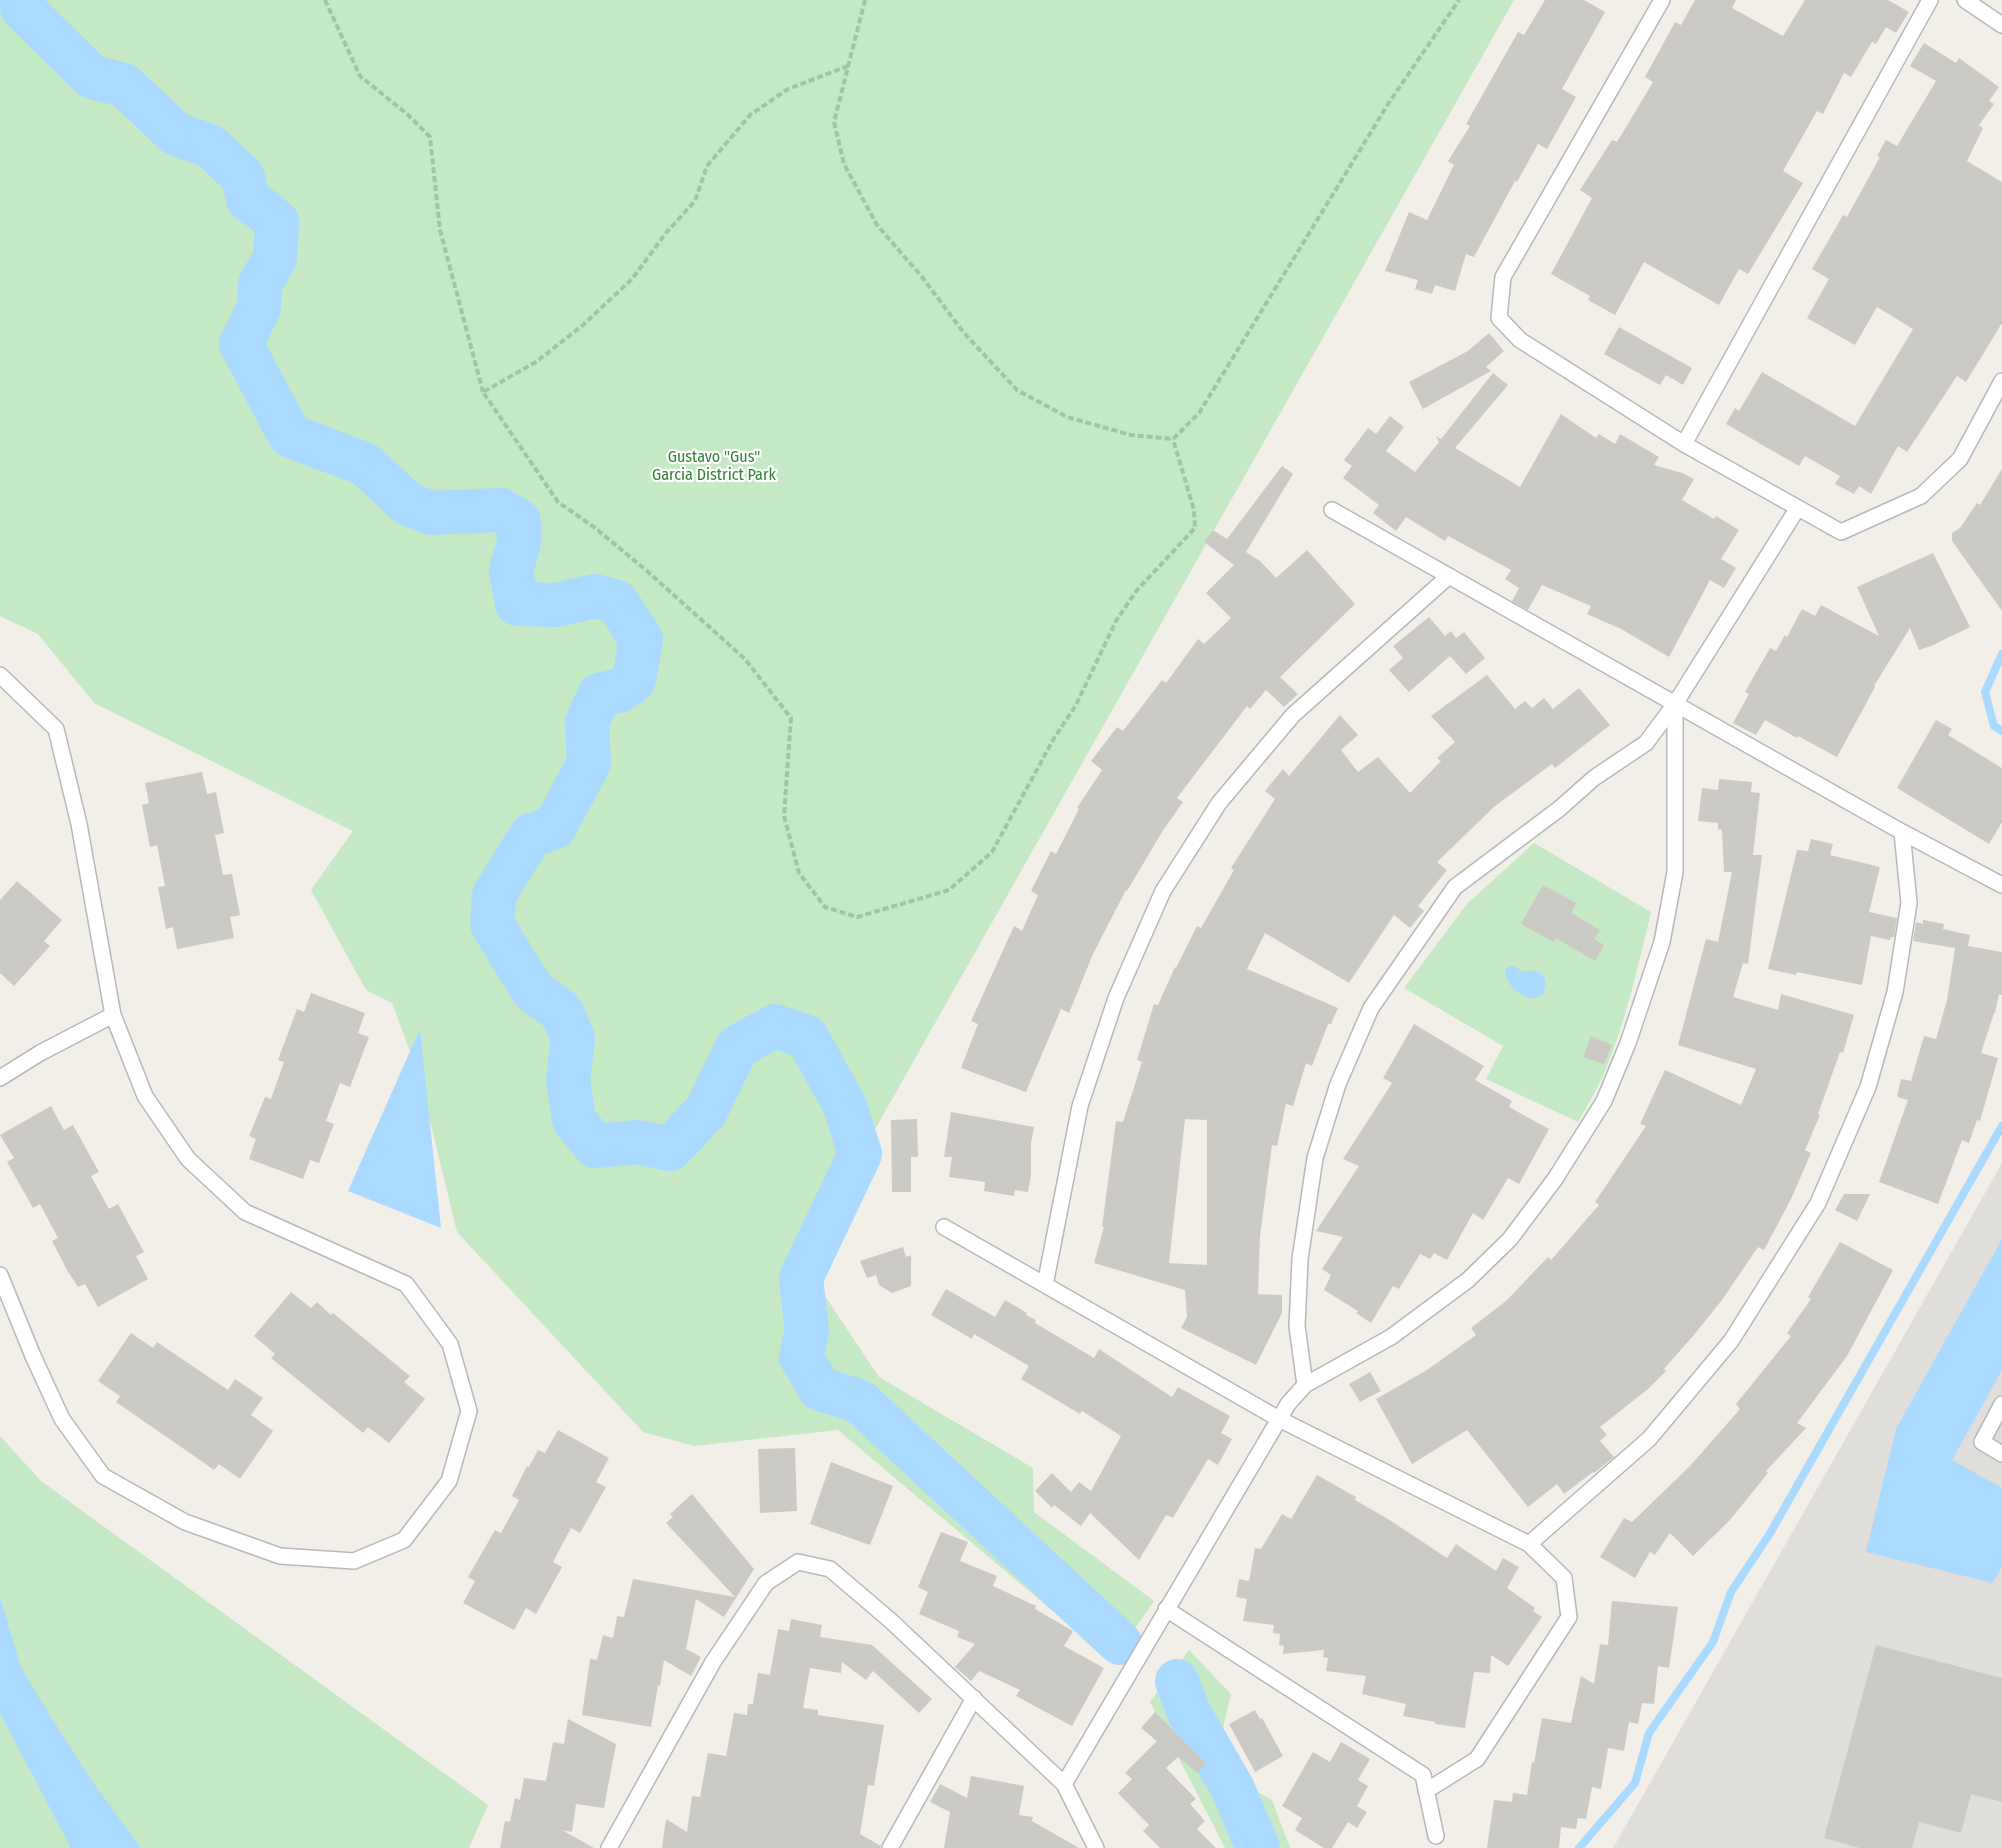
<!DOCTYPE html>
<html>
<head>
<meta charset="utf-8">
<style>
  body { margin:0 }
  canvas { display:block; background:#f1efe8 }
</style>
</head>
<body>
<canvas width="2002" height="1848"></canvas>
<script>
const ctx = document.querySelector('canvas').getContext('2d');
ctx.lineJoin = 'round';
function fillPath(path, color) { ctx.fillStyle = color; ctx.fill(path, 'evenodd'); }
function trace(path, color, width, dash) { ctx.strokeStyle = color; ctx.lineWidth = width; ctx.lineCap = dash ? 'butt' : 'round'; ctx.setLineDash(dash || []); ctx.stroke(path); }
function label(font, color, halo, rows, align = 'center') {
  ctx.font = font + ' "Fira Sans Condensed",sans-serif'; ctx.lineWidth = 4.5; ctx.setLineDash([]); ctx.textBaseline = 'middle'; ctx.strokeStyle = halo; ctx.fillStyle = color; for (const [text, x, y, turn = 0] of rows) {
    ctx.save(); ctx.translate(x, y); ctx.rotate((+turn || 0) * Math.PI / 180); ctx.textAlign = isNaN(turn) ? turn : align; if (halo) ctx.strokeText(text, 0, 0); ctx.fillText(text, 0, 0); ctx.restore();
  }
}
fillPath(new Path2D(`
  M 2002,1163 L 2002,1848 L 1613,1848 Z`), '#e0deda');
fillPath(new Path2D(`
  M 0,0 L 1514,0 L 801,1260 L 879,1377 L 1033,1468 L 1034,1512 L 1154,1601 L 1112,1661 L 838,1430 L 694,1446 L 643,1432 L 457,1232 L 418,1072 L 392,1003 L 366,990 L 311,890 L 353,831 L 94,703 L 38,634 L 0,616 Z
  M 1534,843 L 1651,912 C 1638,967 1626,1021 1604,1073 C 1597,1090 1587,1106 1578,1122 L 1486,1079 L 1503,1046 L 1404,988 L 1467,904 Z
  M 0,1436 L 41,1481 L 488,1805 L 469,1848 L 0,1848 Z
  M 1189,1650 L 1231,1694 L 1222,1732 L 1254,1790 L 1272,1800 L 1290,1848 L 1225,1848 L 1150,1702 Z`), '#c5e8c5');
fillPath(new Path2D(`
  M 1511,966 L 1514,966 L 1523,972 C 1541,968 1551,976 1543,994 L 1531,999 C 1518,994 1503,983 1506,968 Z
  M 420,1029 L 441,1228 L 348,1191 Z
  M 2002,1239 L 2002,1370 L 1952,1460 L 2002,1488 L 2002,1566 L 1993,1583 L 1866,1552 L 1896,1429 Z
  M 0,1597 L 20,1665 L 36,1693 L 89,1777 L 141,1848 L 71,1848 L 0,1713 Z`), '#aadaff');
trace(new Path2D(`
  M 2002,654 L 1985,692 L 1994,726 L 2002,731
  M 1579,1848 L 1635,1783 L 1649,1733 L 1713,1642 L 1731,1592 L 1769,1535 L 2002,1126`), '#aadaff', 8);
trace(new Path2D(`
  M 21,0 L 22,8 L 92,77 L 124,85 L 176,134 L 210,146 L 243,177 L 248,200 L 263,210 L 277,222 L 275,258 L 260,284 L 259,308 L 241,344 L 290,436 L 365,464 L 408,504 L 431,513 L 501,510 L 519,521 L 519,543 L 511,571 L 517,604 L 557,605 L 595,596 L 617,602 L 641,639 L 634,680 L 621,690 L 599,695 L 587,723 L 589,763 L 554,828 L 531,835 L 494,895 L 492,924 L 533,991 L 561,1011 L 573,1039 L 568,1080 L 574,1120 L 595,1146 L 638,1142 L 670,1149 L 706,1111 L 737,1047 L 775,1026 L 807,1037 L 845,1106 L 860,1154 L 801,1278 L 807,1331 L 801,1357 L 820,1389 L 859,1401 L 1120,1643
  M 1177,1681 L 1189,1713 L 1233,1789 L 1258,1848`), '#aadaff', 44);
fillPath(new Path2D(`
  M 1545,0 L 1584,0 L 1605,12 L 1562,89 L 1576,97 L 1547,149 L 1538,144 L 1517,182 L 1515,181 L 1474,257 L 1466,254 L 1455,291 L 1435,285 L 1432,294 L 1415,289 L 1418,280 L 1385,271 L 1409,212 L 1427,220 L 1454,165 L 1448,161 L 1470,126 L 1466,124 L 1518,32 L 1524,35 Z
  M 1695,0 L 1736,0 L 1732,8 L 1783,36 L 1805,0 L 1888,0 L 1909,12 L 1896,33 L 1886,27 L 1876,44 L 1872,42 L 1851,77 L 1844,73 L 1823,114 L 1817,111 L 1783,171 L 1803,183 L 1748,274 L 1739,269 L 1719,305 L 1644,262 L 1615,315 L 1588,300 L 1590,296 L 1551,274 L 1592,198 L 1580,190 L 1612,140 L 1617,142 L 1653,82 L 1645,77 L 1675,22 L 1681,25 Z
  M 1924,43 L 1956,63 L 1959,58 L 1999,87 L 1989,101 L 1994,104 L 1979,125 L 1983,128 L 1967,161 L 2002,182 L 2002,323 L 1966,382 L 1957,376 L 1907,452 L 1898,446 L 1871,494 L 1859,486 L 1854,494 L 1835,484 L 1840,476 L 1805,456 L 1799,466 L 1726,424 L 1735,408 L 1739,411 L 1762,372 L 1855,426 L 1913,329 L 1877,307 L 1855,345 L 1807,318 L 1829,279 L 1812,269 L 1843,215 L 1847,217 L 1880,157 L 1877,156 L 1886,140 L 1897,146 L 1936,81 L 1910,66 Z
  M 1619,327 L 1692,368 L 1683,385 L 1666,375 L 1660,385 L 1604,354 Z
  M 1489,333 L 1504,351 L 1486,367 L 1491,371 L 1423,409 L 1409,382 L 1468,351 Z
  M 1493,373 L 1508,385 L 1455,448 L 1520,487 L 1561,414 L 1596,438 L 1599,434 L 1615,444 L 1620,434 L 1659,457 L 1654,465 L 1682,473 L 1694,479 L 1682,500 L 1714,519 L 1716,516 L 1739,530 L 1721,559 L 1736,568 L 1724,588 L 1710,580 L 1669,657 L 1621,629 L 1587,614 L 1591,606 L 1542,585 L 1528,610 L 1512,601 L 1519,588 L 1505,579 L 1511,570 L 1448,536 L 1445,541 L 1406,517 L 1396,531 L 1373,513 L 1379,505 L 1343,478 L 1352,466 L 1344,460 L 1368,428 L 1376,434 L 1390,416 L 1404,427 L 1386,451 L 1415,472 L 1439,442 L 1436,436 L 1441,439 Z
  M 1282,466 L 1293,474 L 1246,552 L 1260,561 L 1276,578 L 1307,550 L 1355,604 L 1280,677 L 1298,694 L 1284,707 L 1266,690 L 1250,709 L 1247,706 L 1177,798 L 1183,802 L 1162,832 L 1127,891 L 1126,890 L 1093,954 L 1069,1013 L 1061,1009 L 1026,1092 L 961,1068 L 978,1024 L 971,1021 L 1014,926 L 1022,931 L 1038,895 L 1031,891 L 1051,851 L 1056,854 L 1079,809 L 1077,808 L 1102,770 L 1091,761 L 1117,727 L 1123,731 L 1162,680 L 1166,683 L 1198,639 L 1204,644 L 1231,618 L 1206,593 L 1234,565 L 1204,542 L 1213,530 L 1227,539 Z
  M 2002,469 L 2002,611 L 1952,541 L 1952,533 L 1960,528 L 1977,503 L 1980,505 Z
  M 1933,553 L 1970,627 L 1931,646 L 1919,650 L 1910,628 L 1874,686 L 1875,687 L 1837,757 L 1798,736 L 1797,738 L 1765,720 L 1756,735 L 1733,723 L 1749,694 L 1745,692 L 1770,648 L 1776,651 L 1785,635 L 1787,637 L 1802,609 L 1815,616 L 1821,605 L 1879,636 L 1857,587 Z
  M 1429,617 L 1445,636 L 1451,631 L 1456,638 L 1464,632 L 1485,658 L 1466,674 L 1450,656 L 1409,692 L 1389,670 L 1403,658 L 1393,646 Z
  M 1487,675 L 1515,709 L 1525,701 L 1532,708 L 1544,698 L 1553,709 L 1579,688 L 1610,725 L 1555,768 L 1552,764 L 1495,806 L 1437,862 L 1447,870 L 1418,906 L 1424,911 L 1410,928 L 1394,915 L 1349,983 L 1265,933 L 1247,969 L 1338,1008 L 1331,1024 L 1328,1024 L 1312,1066 L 1306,1063 L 1293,1106 L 1286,1104 L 1277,1146 L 1272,1145 L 1260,1236 L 1258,1294 L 1282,1295 L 1282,1313 L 1256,1365 L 1181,1328 L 1187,1317 L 1185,1290 L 1094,1263 L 1104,1227 L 1102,1227 L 1116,1121 L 1123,1122 L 1142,1062 L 1137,1060 L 1154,1004 L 1158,1005 L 1175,967 L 1176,968 L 1197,926 L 1201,928 L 1234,870 L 1231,868 L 1275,799 L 1265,791 L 1283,769 L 1289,776 L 1340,715 L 1358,735 L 1341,750 L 1358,772 L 1378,757 L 1410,793 L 1441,761 L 1437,758 L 1455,742 L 1431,716 ZM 1185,1119 L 1207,1120 L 1207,1265 L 1169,1263 Z
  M 1936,720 L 1952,729 L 1948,735 L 2002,768 L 2002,822 L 1989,844 L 1897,788 Z
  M 202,772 L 207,794 L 216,792 L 224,833 L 215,835 L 223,875 L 232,874 L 240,915 L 230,917 L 234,938 L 177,949 L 173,927 L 166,929 L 158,887 L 165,886 L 157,845 L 150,847 L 142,805 L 149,803 L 145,783 Z
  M 1719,779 L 1752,782 L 1751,792 L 1760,793 L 1753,855 L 1762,855 L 1748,964 L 1743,963 L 1733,997 L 1778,1010 L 1781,994 L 1854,1015 L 1843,1053 L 1840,1052 L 1818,1114 L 1820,1115 L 1805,1150 L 1811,1153 L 1791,1199 L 1764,1250 L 1758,1247 L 1722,1300 L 1693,1336 L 1664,1369 L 1666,1371 L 1648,1389 L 1600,1427 L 1607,1435 L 1600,1441 L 1614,1457 L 1594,1473 L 1593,1472 L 1564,1494 L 1557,1484 L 1528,1507 L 1467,1430 L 1412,1464 L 1376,1399 L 1427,1370 L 1476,1335 L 1471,1328 L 1506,1301 L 1548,1257 L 1551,1260 L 1599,1205 L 1595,1202 L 1646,1126 L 1640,1124 L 1665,1070 L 1741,1105 L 1756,1069 L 1678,1045 L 1706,939 L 1718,942 L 1732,872 L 1724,872 L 1722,830 L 1718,829 L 1718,823 L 1698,821 L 1702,788 L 1718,790 Z
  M 1811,839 L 1833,844 L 1830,855 L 1880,867 L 1869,912 L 1897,918 L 1894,937 L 1891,937 L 1890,940 L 1871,936 L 1862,985 L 1797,972 L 1796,975 L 1768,969 L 1797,850 L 1808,851 Z
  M 17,881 L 62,920 L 44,941 L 50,946 L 14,986 L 0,973 L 0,900 Z
  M 1543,885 L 1576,903 L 1571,913 L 1600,930 L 1594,939 L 1604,945 L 1595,961 L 1556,938 L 1554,942 L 1521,924 Z
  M 1923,920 L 1944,924 L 1943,929 L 1970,935 L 1968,946 L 2002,952 L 2002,995 L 1999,994 L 1995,1013 L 1994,1013 L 1981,1053 L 1998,1058 L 1980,1121 L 1977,1120 L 1969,1143 L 1962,1140 L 1938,1204 L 1879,1182 L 1908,1100 L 1897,1097 L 1901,1079 L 1911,1081 L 1924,1036 L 1936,1039 L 1947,1000 L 1955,948 L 1913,941 L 1916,922 L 1923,924 Z
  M 311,993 L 365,1013 L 358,1033 L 369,1037 L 350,1087 L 340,1083 L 326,1121 L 334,1124 L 319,1163 L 310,1160 L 303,1179 L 249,1159 L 256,1139 L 249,1136 L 265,1097 L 271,1099 L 284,1062 L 278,1060 L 297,1009 L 304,1012 Z
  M 1414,1024 L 1484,1066 L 1475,1080 L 1512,1101 L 1509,1107 L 1549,1129 L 1519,1184 L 1508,1178 L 1483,1220 L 1473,1213 L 1447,1260 L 1434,1253 L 1430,1259 L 1420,1254 L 1399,1289 L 1393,1286 L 1371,1323 L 1356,1313 L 1358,1311 L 1324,1290 L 1331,1275 L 1322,1269 L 1343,1237 L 1316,1231 L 1359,1166 L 1343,1159 L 1392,1083 L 1383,1078 Z
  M 1591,1036 L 1612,1045 L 1604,1064 L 1583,1057 Z
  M 51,1106 L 64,1130 L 73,1125 L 99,1172 L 91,1176 L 109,1209 L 118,1204 L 144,1252 L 136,1256 L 148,1279 L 98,1307 L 85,1284 L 78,1287 L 67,1270 L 52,1241 L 58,1238 L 40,1204 L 33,1208 L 7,1162 L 14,1158 L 0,1135 Z
  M 951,1112 L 1034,1127 L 1031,1143 L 1031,1174 L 1028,1192 L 1015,1190 L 1014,1196 L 984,1191 L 985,1182 L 949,1177 L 952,1157 L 944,1157 Z
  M 917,1119 L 918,1157 L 911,1157 L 911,1192 L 892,1192 L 891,1120 Z
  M 1844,1194 L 1870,1194 L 1857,1221 L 1835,1210 Z
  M 1840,1242 L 1893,1270 L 1847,1356 L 1797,1423 L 1806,1428 L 1766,1471 L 1768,1473 L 1730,1520 L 1693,1556 L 1670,1533 L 1655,1555 L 1650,1552 L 1635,1578 L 1600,1557 L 1624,1518 L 1632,1522 L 1690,1466 L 1740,1409 L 1736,1404 L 1791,1336 L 1787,1333 L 1811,1299 L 1808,1297 Z
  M 903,1247 L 906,1257 L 911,1255 L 911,1286 L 892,1293 L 879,1285 L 876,1275 L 867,1278 L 860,1261 Z
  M 946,1289 L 995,1317 L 1005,1300 L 1027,1313 L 1026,1315 L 1036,1320 L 1035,1323 L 1094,1358 L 1099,1349 L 1172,1397 L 1178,1387 L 1230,1416 L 1221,1433 L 1232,1439 L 1218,1465 L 1208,1459 L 1173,1518 L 1166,1515 L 1139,1560 L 1090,1513 L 1081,1526 L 1054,1505 L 1052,1508 L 1035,1491 L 1052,1473 L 1071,1492 L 1079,1482 L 1091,1491 L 1121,1436 L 1082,1411 L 1080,1414 L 1021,1379 L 1029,1366 L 974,1334 L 972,1339 L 931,1315 Z
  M 291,1292 L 311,1308 L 317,1302 L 331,1315 L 333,1313 L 410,1376 L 404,1382 L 425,1399 L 389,1443 L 368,1427 L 363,1433 L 347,1420 L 271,1358 L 275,1354 L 254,1336 Z
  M 131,1333 L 153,1348 L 157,1342 L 228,1390 L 235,1379 L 263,1398 L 251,1415 L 273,1431 L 240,1479 L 219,1464 L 214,1470 L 197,1458 L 116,1402 L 120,1396 L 98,1381 Z
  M 1370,1372 L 1381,1391 L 1360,1402 L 1349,1384 Z
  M 558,1430 L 609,1458 L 596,1482 L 606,1487 L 580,1533 L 571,1528 L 553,1562 L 562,1567 L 536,1614 L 526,1608 L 514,1630 L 463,1603 L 475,1581 L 468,1577 L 495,1530 L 501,1533 L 519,1500 L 512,1496 L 527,1466 L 529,1467 L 538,1450 L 545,1453 Z
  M 795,1448 L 797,1511 L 760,1513 L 758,1449 Z
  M 831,1462 L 893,1486 L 870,1545 L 810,1524 Z
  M 1317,1475 L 1356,1497 L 1355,1500 L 1388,1519 L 1447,1558 L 1456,1544 L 1496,1571 L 1503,1558 L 1519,1567 L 1507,1588 L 1535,1608 L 1533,1611 L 1542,1617 L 1508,1666 L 1491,1655 L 1490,1673 L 1474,1672 L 1465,1728 L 1435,1724 L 1435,1722 L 1403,1716 L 1406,1704 L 1362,1694 L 1366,1676 L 1326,1671 L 1328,1658 L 1323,1657 L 1324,1650 L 1283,1654 L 1284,1646 L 1279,1645 L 1280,1634 L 1273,1633 L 1274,1625 L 1243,1621 L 1247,1599 L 1236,1597 L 1239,1579 L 1249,1581 L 1255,1548 L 1261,1549 L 1282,1514 L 1291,1519 Z
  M 692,1494 L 754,1569 L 724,1617 L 696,1599 L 686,1649 L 701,1657 L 691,1676 L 664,1660 L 660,1686 L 658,1685 L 651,1727 L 582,1715 L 590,1659 L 597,1660 L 603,1635 L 613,1638 L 617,1616 L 624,1617 L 633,1579 L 735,1597 L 666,1523 L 673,1517 L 670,1514 Z
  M 941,1532 L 968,1542 L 960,1561 L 997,1576 L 993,1586 L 1036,1606 L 1035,1609 L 1073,1631 L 1064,1646 L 1104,1668 L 1072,1726 L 1016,1696 L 1020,1690 L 979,1671 L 971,1681 L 955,1667 L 975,1644 L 957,1637 L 959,1631 L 919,1614 L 928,1592 L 918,1587 Z
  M 1612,1601 L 1678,1607 L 1669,1668 L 1658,1666 L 1654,1704 L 1642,1703 L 1638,1724 L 1629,1722 L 1624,1751 L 1608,1748 L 1601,1789 L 1592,1787 L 1586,1819 L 1578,1818 L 1576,1829 L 1561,1827 L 1559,1848 L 1487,1848 L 1494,1800 L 1512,1802 L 1513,1793 L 1527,1795 L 1532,1762 L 1534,1763 L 1542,1718 L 1571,1723 L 1581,1676 L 1594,1684 L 1600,1644 L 1608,1645 Z
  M 791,1619 L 822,1625 L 820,1637 L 872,1645 L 932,1699 L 919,1713 L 873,1671 L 866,1680 L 842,1662 L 841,1673 L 810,1668 L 803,1708 L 818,1710 L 818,1715 L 884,1725 L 874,1786 L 868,1785 L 860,1834 L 881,1846 L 880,1848 L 662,1848 L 666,1819 L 687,1832 L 692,1796 L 700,1797 L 708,1753 L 726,1756 L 734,1713 L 747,1715 L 748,1704 L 753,1704 L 758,1673 L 770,1675 L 778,1629 L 789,1631 Z
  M 1876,1645 L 2002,1678 L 2002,1802 L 1971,1794 L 1961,1833 L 1919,1822 L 1912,1848 L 1860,1848 L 1824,1838 Z
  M 1255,1710 L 1260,1719 L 1262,1718 L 1283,1756 L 1255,1772 L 1229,1724 Z
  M 1155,1712 L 1206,1763 L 1198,1773 L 1178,1757 L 1166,1768 L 1196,1799 L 1190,1804 L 1205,1821 L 1197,1829 L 1216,1848 L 1160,1848 L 1143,1831 L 1149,1825 L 1118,1793 L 1132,1779 L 1125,1773 L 1157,1741 L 1141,1728 Z
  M 568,1719 L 616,1744 L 604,1808 L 576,1804 L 572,1832 L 562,1830 L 594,1848 L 500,1848 L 505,1821 L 510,1822 L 515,1798 L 520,1800 L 524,1778 L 546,1781 L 553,1742 L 564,1744 Z
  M 1341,1742 L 1370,1759 L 1358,1780 L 1368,1786 L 1357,1806 L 1367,1812 L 1357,1828 L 1348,1822 L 1332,1848 L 1324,1848 L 1295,1830 L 1302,1818 L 1282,1806 L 1313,1752 L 1330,1762 Z
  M 971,1776 L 1024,1786 L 1019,1815 L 1033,1817 L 1032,1821 L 1079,1848 L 944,1848 L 950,1812 L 930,1802 L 940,1784 L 967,1798 Z`), '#cccac5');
const service = new Path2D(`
  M 1662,0 L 1503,277 L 1499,318 L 1520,340 L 1684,444 L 1841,532 L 1921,496 L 1960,459 L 2002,381
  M 1965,0 L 2002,25
  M 1684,444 L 1930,0
  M 1332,510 L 1902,832 L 2002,885
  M 0,675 L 56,729 L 79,824 L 113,1015 L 145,1096 L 188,1159 L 245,1212 L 406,1284 L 450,1344 L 469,1411 L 449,1481 L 404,1540 L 354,1561 L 280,1556 L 185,1522 L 103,1476 L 62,1419 L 33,1356 L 0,1275
  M 0,1078 L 40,1053 L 113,1015
  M 944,1227 L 1279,1419 L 1529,1544 L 1564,1578 L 1569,1617 L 1477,1759 L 1426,1791
  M 1045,1285 L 1080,1106 L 1116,998 L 1163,891 L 1219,803 L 1293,715 L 1449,576
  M 1305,1385 L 1297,1326 L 1300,1259 L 1315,1158 L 1338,1084 L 1371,1008 L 1455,887 L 1559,809 L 1594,778 L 1646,743 L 1675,704 L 1797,509
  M 2002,1404 L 1982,1442 L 2002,1454
  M 1529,1544 L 1649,1439 L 1731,1341 L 1818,1203 L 1868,1087 L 1895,992 L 1909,903 L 1902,832
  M 1166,1609 L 1423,1775 L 1436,1836
  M 1064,1784 L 1288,1404 L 1305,1385 L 1391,1337 L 1468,1280 L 1510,1239 L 1555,1179 L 1604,1101 L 1628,1043 L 1662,942 L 1675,872 L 1675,704
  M 609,1848 L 713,1662 L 766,1583 L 798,1562 L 830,1569 L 891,1621 L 1064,1784 L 1096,1848
  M 890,1848 L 974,1698`);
trace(service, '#b5b8bc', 18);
trace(new Path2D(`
  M 325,0 L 360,76 L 407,114 L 430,137 L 440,230 L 483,392
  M 865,0 L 834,122 L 844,164 L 877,225 L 922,277 L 964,333 L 1017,390 L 1067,417 L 1131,435 L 1173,439 L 1199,413 L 1390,101 L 1459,0
  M 848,66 L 788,89 L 750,115 L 707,166 L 695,201 L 666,233 L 632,279 L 583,325 L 536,362 L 483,392 L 558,502 L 594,527 L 647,571 L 745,659 L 791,718 L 784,816 L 799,873 L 825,907 L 857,917 L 949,890 L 992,852 L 1053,740 L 1076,705 L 1116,621 L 1137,590 L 1195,528 L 1194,510 L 1173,439`), '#9cc7a9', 4, [6, 3]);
trace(service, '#fff', 15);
label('16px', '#348238', '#fff', [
  ["Gustavo \"Gus\"",714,458],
  ["Garcia District Park",714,476]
]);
</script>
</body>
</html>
